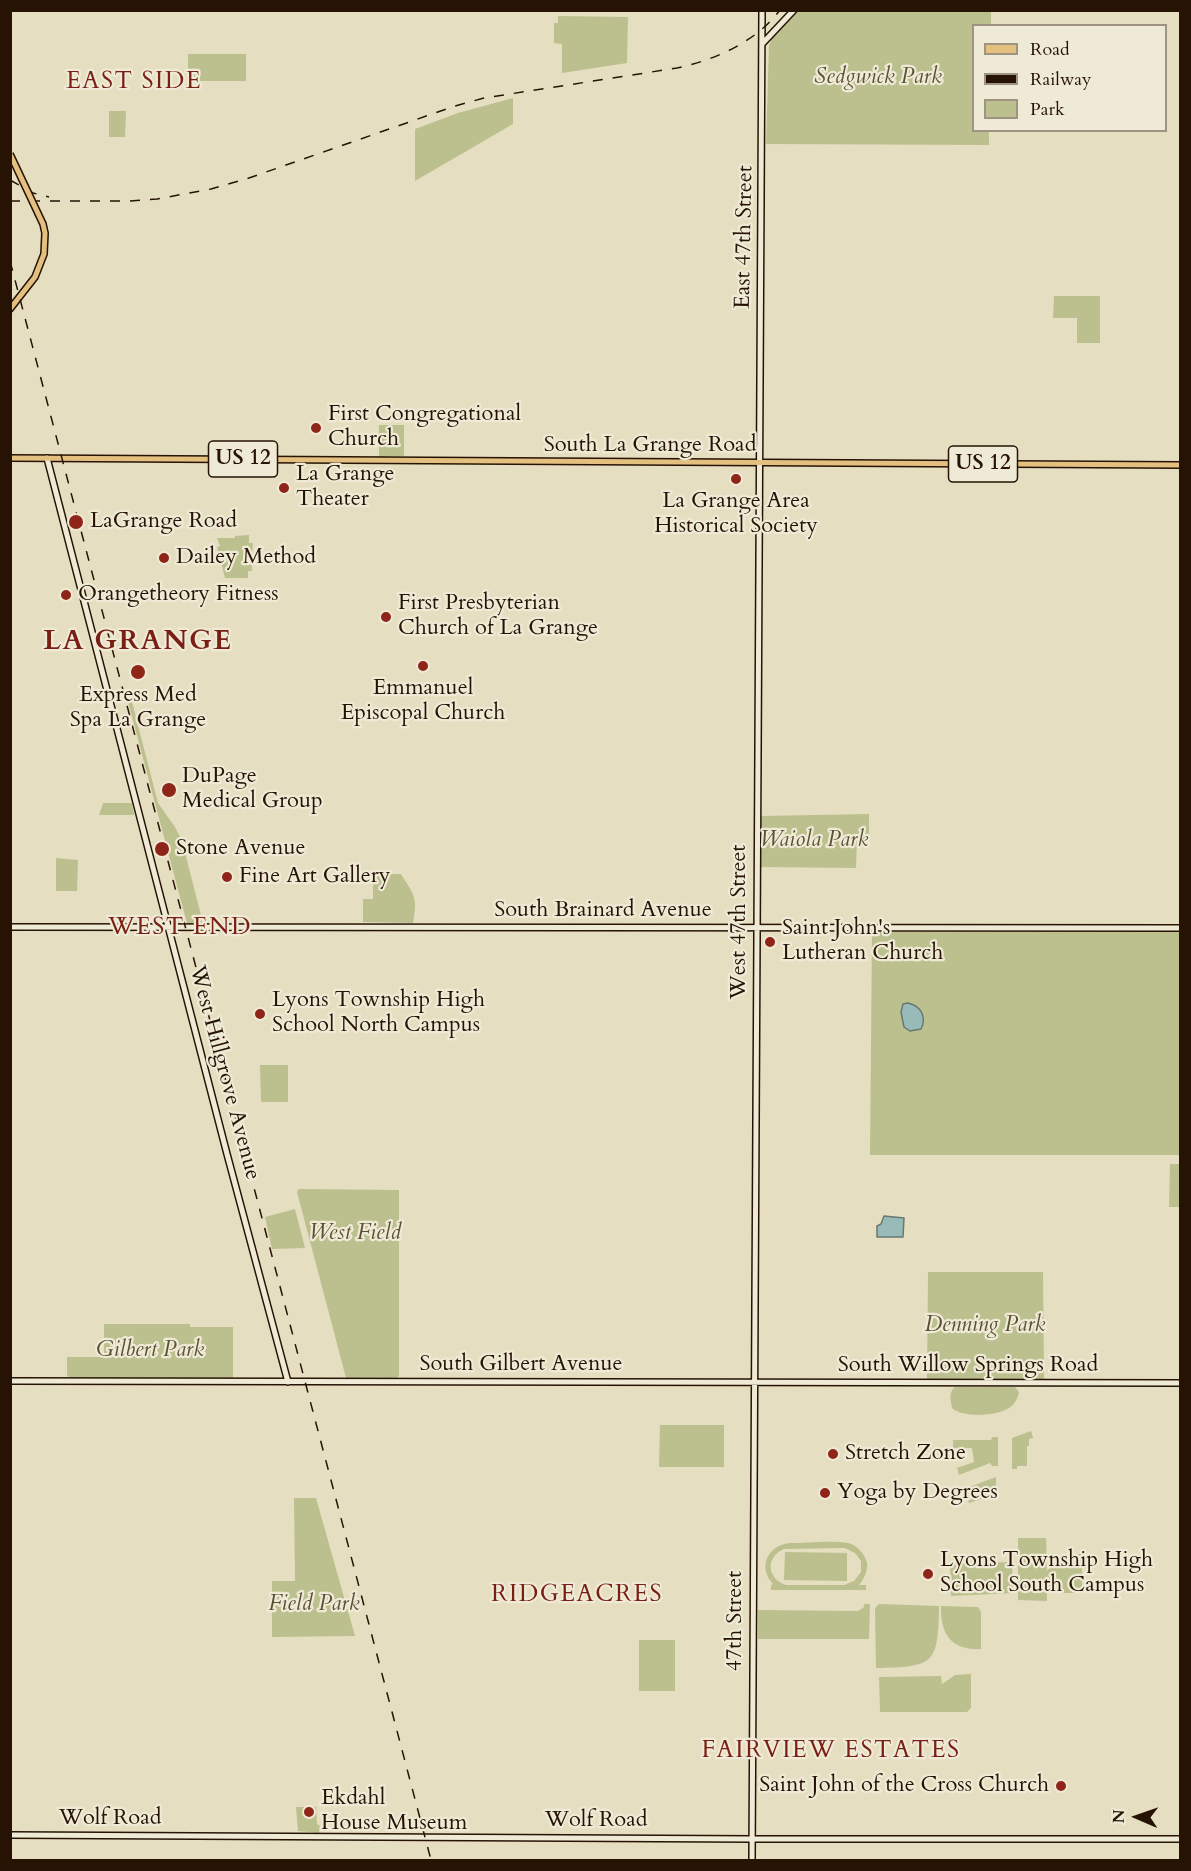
<!DOCTYPE html>
<html>
<head>
<meta charset="utf-8">
<style>
  body { margin:0 }
  #map { position:relative; width:1191px; height:1871px; overflow:hidden; background:#e6dec0; font-family:Cardo,serif }
  canvas { display:block }
  .frame { position:absolute; inset:0; border:12px solid #261304; pointer-events:none }
  .legend { position:absolute; left:972px; top:24px; width:195px; height:108px; box-sizing:border-box; background:#efead6; border:2px solid #9f9482; margin:0; padding:8px 10px; list-style:none; font-size:18px; color:#261304 }
  .legend li { display:flex; align-items:center; gap:12px; height:30px }
  .legend b { width:30px; border:2px solid #9f9482 }
  .north { position:absolute; left:1107px; top:1787px; width:60px; height:60px; -webkit-text-stroke:4px #efead6; paint-order:stroke; rotate:272deg; font-size:16px; font-weight:700; line-height:24px; text-align:center; color:#261304 }
  .north::after { content:''; display:block; margin:auto; width:21px; height:27px; background:#261304; clip-path:polygon(50% 0,100% 100%,50% 72%,0 100%) }
</style>
</head>
<body>
<div id="map">
<canvas width="1191" height="1871"></canvas>
<div class="frame"></div>
<ul class="legend">
<li><b style="height:8px;background:#e3bf80"></b>Road</li>
<li><b style="height:8px;background:#261304"></b>Railway</li>
<li><b style="height:16px;background:#bbc08e"></b>Park</li>
</ul>
<div class="north">N</div>
</div>
<script>
const ctx = document.querySelector('canvas').getContext('2d');
ctx.lineJoin = 'round';
function fillPath(path, color) { ctx.fillStyle = color; ctx.fill(path, 'evenodd'); }
function trace(path, color, width, dash) { ctx.strokeStyle = color; ctx.lineWidth = width; ctx.lineCap = dash ? 'butt' : 'round'; ctx.setLineDash(dash || []); ctx.stroke(path); }
function label(font, color, halo, rows, align = 'center') {
  ctx.font = font + ' Cardo,serif'; ctx.lineWidth = 4.5; ctx.setLineDash([]); ctx.textBaseline = 'middle'; ctx.strokeStyle = halo; ctx.fillStyle = color; for (const [text, x, y, turn = 0] of rows) {
    ctx.save(); ctx.translate(x, y); ctx.rotate((+turn || 0) * Math.PI / 180); ctx.textAlign = isNaN(turn) ? turn : align; if (halo) ctx.strokeText(text, 0, 0); ctx.fillText(text, 0, 0); ctx.restore();
  }
}
fillPath(new Path2D(`
  M 799,10 L 991,11 L 991,25 L 974,26 L 974,130 L 989,131 L 989,145 L 766,144 L 769,45 L 772,39 Z
  M 558,16 L 628,17 L 627,63 L 562,73 L 562,44 L 554,43 L 554,23 L 558,23 Z
  M 188,54 L 246,54 L 246,81 L 188,81 Z
  M 513,98 L 513,124 L 415,181 L 415,129 L 458,113 Z
  M 109,111 L 126,111 L 125,137 L 109,137 Z
  M 1054,296 L 1100,296 L 1100,343 L 1077,343 L 1077,318 L 1053,318 Z
  M 379,425 L 404,425 L 404,456 L 379,457 Z
  M 249,535 L 249,543 L 253,543 L 252,553 L 251,553 L 252,571 L 248,571 L 248,578 L 225,578 L 217,547 L 220,546 L 217,538 L 235,538 L 235,536 Z
  M 127,698 L 131,698 L 158,803 L 175,827 L 182,841 L 204,927 L 188,927 Z
  M 103,803 L 132,803 L 134,815 L 99,815 Z
  M 869,814 L 869,837 L 857,838 L 856,868 L 759,867 L 760,816 Z
  M 56,858 L 78,860 L 77,891 L 56,891 Z
  M 373,874 L 401,874 C 414,895 418,897 413,923 L 363,922 L 363,899 L 373,899 Z
  M 872,932 L 1180,932 L 1180,1155 L 870,1155 Z
  M 260,1065 L 288,1065 L 288,1102 L 261,1102 Z
  M 1170,1164 L 1180,1164 L 1180,1207 L 1169,1207 Z
  M 299,1189 L 399,1190 L 399,1376 L 396,1379 L 346,1378 L 297,1192 Z
  M 295,1209 L 305,1248 L 272,1249 L 265,1217 Z
  M 928,1272 L 1043,1272 L 1044,1380 L 927,1379 Z
  M 104,1324 L 190,1324 L 190,1327 L 233,1327 L 233,1378 L 70,1378 L 67,1375 L 67,1357 L 104,1357 Z
  M 955,1387 L 1015,1387 L 1019,1392 C 1018,1398 1015,1404 1009,1408 C 998,1416 962,1418 952,1408 C 951,1401 948,1392 955,1387 Z
  M 660,1425 L 724,1425 L 724,1467 L 659,1467 Z
  M 1031,1431 L 1033,1438 L 1029,1439 L 1029,1446 L 1027,1446 L 1027,1466 L 1017,1466 L 1017,1469 L 1012,1469 L 1012,1438 Z
  M 992,1437 L 998,1437 L 998,1466 L 992,1466 L 990,1463 L 959,1475 L 957,1468 L 974,1462 L 972,1448 L 953,1448 L 953,1440 L 991,1440 Z
  M 996,1477 L 996,1494 L 969,1503 L 964,1489 Z
  M 294,1498 L 316,1498 L 355,1636 L 272,1637 L 272,1581 L 295,1581 Z
  M 1018,1538 L 1046,1538 L 1047,1571 C 1057,1559 1066,1553 1082,1554 L 1082,1590 L 1079,1593 L 1047,1593 L 1047,1601 L 1018,1600 Z
  M 790,1543 C 807,1543 832,1540 848,1543 C 857,1545 865,1554 867,1563 C 868,1571 864,1579 859,1585 L 866,1585 L 866,1590 L 771,1590 L 771,1585 L 773,1584 C 757,1567 768,1545 790,1543 ZM 845,1548 L 855,1553 L 861,1561 L 861,1572 L 854,1581 L 844,1585 L 786,1585 C 767,1579 765,1557 784,1549 Z
  M 785,1552 L 847,1553 L 847,1581 L 784,1580 Z
  M 1012,1562 L 1013,1593 L 951,1596 L 950,1564 Z
  M 864,1604 L 870,1604 L 869,1639 L 758,1639 L 758,1610 L 858,1611 L 864,1607 Z
  M 879,1604 L 939,1606 C 938,1664 935,1667 876,1668 L 875,1608 Z
  M 941,1606 L 978,1607 L 981,1612 L 981,1649 C 951,1651 940,1633 941,1606 Z
  M 639,1640 L 675,1640 L 675,1691 L 639,1691 Z
  M 971,1674 L 971,1708 L 967,1712 L 880,1712 L 879,1677 L 941,1676 L 942,1684 L 955,1675 Z
  M 296,1807 L 316,1807 L 317,1824 L 320,1826 L 319,1833 L 298,1831 Z`), '#bbc08e');
const water = new Path2D(`
  M 908,1003 C 921,1006 927,1017 921,1029 L 910,1031 L 904,1027 L 901,1012 L 903,1004 Z
  M 884,1216 L 904,1218 L 903,1237 L 877,1237 L 877,1226 L 881,1224 Z`);
fillPath(water, '#98bbba');
trace(water, '#6a7871', 1.5);
const secondary = new Path2D(`
  M 762,44 L 794,10
  M 47,458 L 227,1154 L 288,1382
  M 10,927 L 1180,928
  M 10,1381 L 1180,1383
  M 10,1835 L 752,1839 L 1180,1839
  M 752,1860 L 762,10`);
const primary = new Path2D(`
  M 10,309 L 35,277 L 44,254
  M 10,458 L 1180,465`);
trace(secondary, '#261304', 8);
trace(primary, '#261304', 8);
trace(secondary, '#efead6', 5);
trace(primary, '#e3bf80', 5);
trace(new Path2D(`
  M 10,180 L 33,193 L 49,197
  M 10,201 L 130,201 L 157,199 L 211,189 L 249,178 L 455,106 L 484,98 L 677,68 C 715,60 756,42 780,10
  M 10,261 L 431,1860`), '#261304', 1.5, [10, 10]);
const primaryBridge = new Path2D(`
  M 10,154 L 43,224 L 45,233 L 44,254`);
trace(primaryBridge, '#261304', 8, []);
trace(primaryBridge, '#e3bf80', 5);
for (const [x, y, r, color] of [
  [316,428,6,"#8f2418"],
  [736,479,6,"#8f2418"],
  [284,488,6,"#8f2418"],
  [76,522,8,"#8f2418"],
  [164,558,6,"#8f2418"],
  [66,595,6,"#8f2418"],
  [386,617,6,"#8f2418"],
  [423,666,6,"#8f2418"],
  [138,672,8,"#8f2418"],
  [169,790,8,"#8f2418"],
  [162,849,8,"#8f2418"],
  [227,877,6,"#8f2418"],
  [770,942,6,"#8f2418"],
  [260,1014,6,"#8f2418"],
  [833,1454,6,"#8f2418"],
  [825,1493,6,"#8f2418"],
  [928,1574,6,"#8f2418"],
  [1061,1786,6,"#8f2418"],
  [309,1812,6,"#8f2418"]
]) { const dot = new Path2D(); dot.arc(x, y, r, 0, 2 * Math.PI); ctx.fillStyle = color; ctx.fill(dot); trace(dot, '#efead6', 2); }
for (const [x, y, w] of [
  [243,459,69],
  [983,464,69]
]) { const box = new Path2D(); box.roundRect(x - w / 2, y - 18, w, 36, 4.5); ctx.fillStyle = '#efead6'; ctx.fill(box); trace(box, '#261304', 1.5); }
label('bold 21px', '#261304', null, [
  ["US 12",243,459],
  ["US 12",983,464]
]);
label('italic 22px', '#5a5034', '#efead6', [
  ["Sedgwick Park",878,78],
  ["Waiola Park",814,841],
  ["West Field",355,1234],
  ["Denning Park",985,1326],
  ["Gilbert Park",150,1351],
  ["Field Park",314,1605]
]);
label('22px', '#261304', '#efead6', [
  ["East 47th Street",745,237,-89],
  ["South La Grange Road",650,446],
  ["South Brainard Avenue",603,911],
  ["West 47th Street",740,922,-90],
  ["West Hillgrove Avenue",224,1073,75],
  ["South Gilbert Avenue",521,1365],
  ["South Willow Springs Road",968,1366],
  ["47th Street",736,1621,-90],
  ["Wolf Road",110,1819],
  ["Wolf Road",596,1821]
]);
label('22px', '#261304', '#efead6', [
  ["First Congregational",328,415],
  ["Church",328,440],
  ["La Grange",296,475],
  ["Theater",296,500],
  ["La Grange Area",736,502,"center"],
  ["Historical Society",736,527,"center"],
  ["LaGrange Road",90,522],
  ["Dailey Method",176,558],
  ["Orangetheory Fitness",78,595],
  ["First Presbyterian",398,604],
  ["Church of La Grange",398,629],
  ["Emmanuel",423,689,"center"],
  ["Episcopal Church",423,714,"center"],
  ["Express Med",138,696,"center"],
  ["Spa La Grange",138,721,"center"],
  ["DuPage",182,777],
  ["Medical Group",182,802],
  ["Stone Avenue",176,849],
  ["Fine Art Gallery",239,877],
  ["Saint John's",782,929],
  ["Lutheran Church",782,954],
  ["Lyons Township High",272,1001],
  ["School North Campus",272,1026],
  ["Stretch Zone",845,1454],
  ["Yoga by Degrees",837,1493],
  ["Lyons Township High",940,1561],
  ["School South Campus",940,1586],
  ["Saint John of the Cross Church",1049,1786,"right"],
  ["Ekdahl",321,1799],
  ["House Museum",321,1824]
], 'left');
ctx.letterSpacing = '1.5px';
label('24px', '#7a1f14', '#efead6', [
  ["EAST SIDE",134,82],
  ["WEST END",180,928],
  ["RIDGEACRES",577,1595],
  ["FAIRVIEW ESTATES",831,1751]
]);
ctx.letterSpacing = '0px';
ctx.letterSpacing = '1.5px';
label('bold 28px', '#7a1f14', '#efead6', [
  ["LA GRANGE",138,643]
]);
ctx.letterSpacing = '0px';
</script>
</body>
</html>
